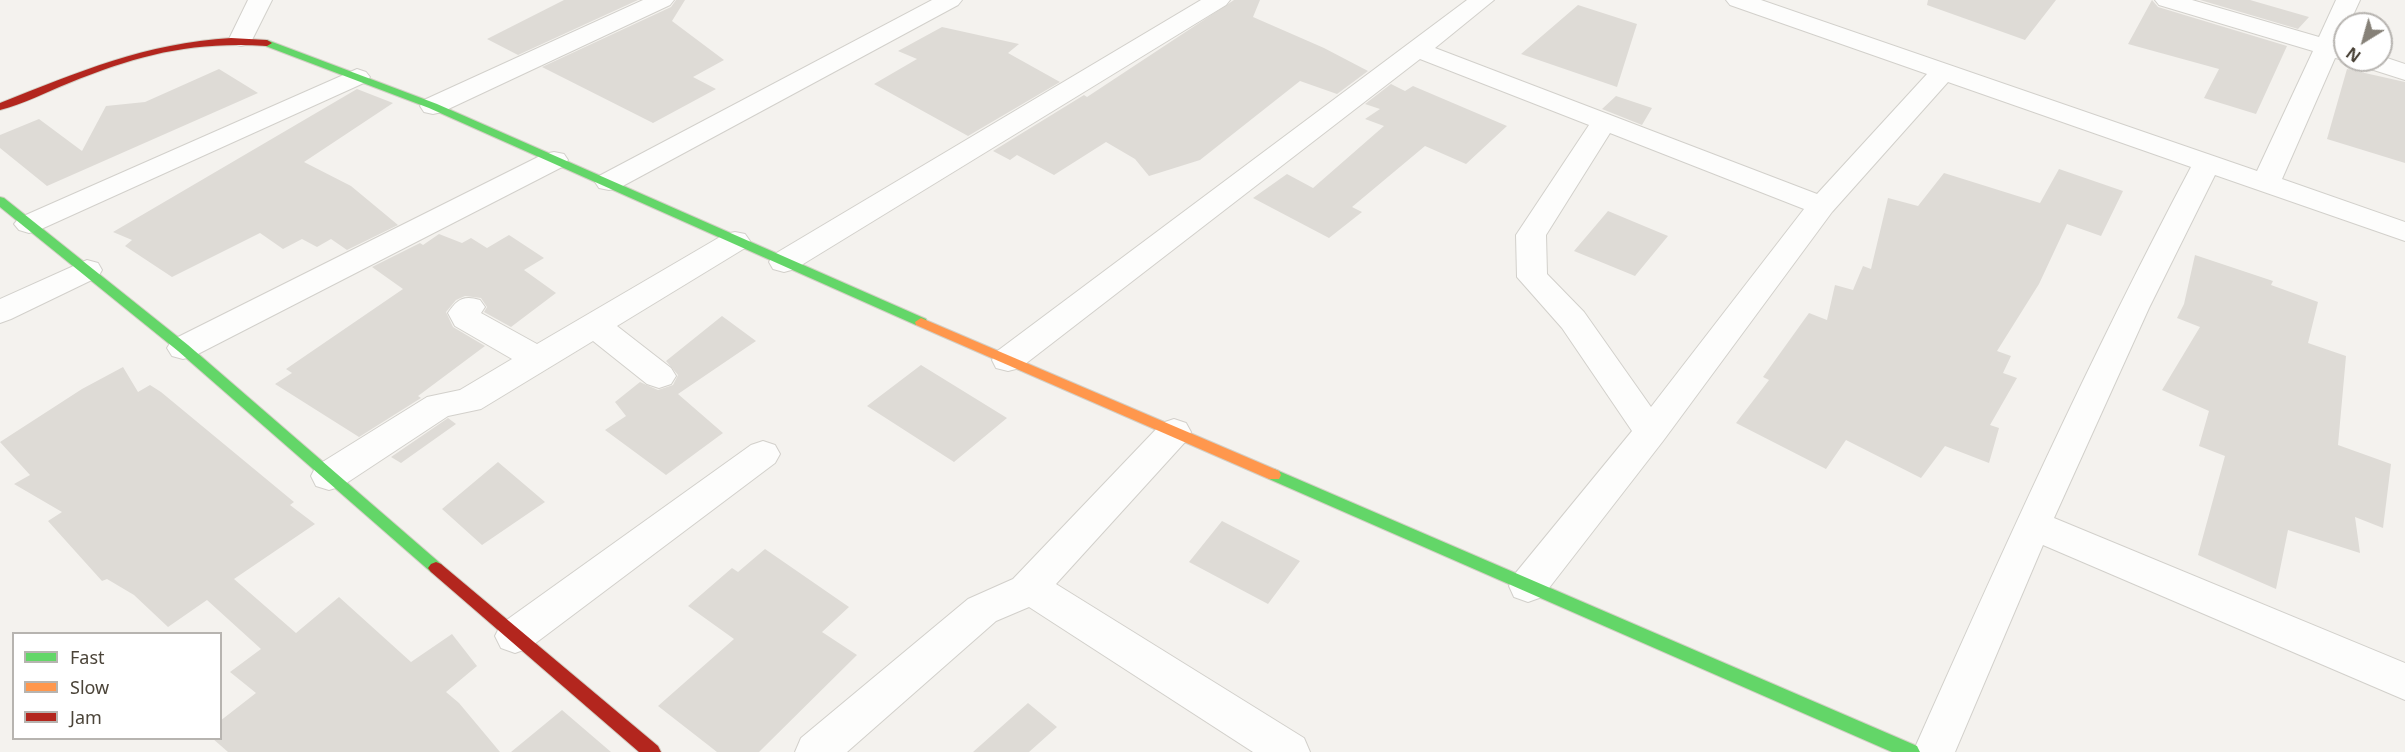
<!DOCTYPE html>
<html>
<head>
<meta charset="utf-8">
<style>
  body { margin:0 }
  #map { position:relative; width:2405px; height:752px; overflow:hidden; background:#f4f2ee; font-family:"Noto Sans",sans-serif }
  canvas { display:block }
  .legend { position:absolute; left:12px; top:632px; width:210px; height:108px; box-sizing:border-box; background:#fff; border:2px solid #b7b4b0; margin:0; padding:8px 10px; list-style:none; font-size:18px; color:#4b4439 }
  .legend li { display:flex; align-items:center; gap:12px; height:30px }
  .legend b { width:30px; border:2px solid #b7b4b0 }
  .north { position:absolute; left:2333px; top:12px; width:60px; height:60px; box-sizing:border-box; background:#fff; border:2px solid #b7b4b0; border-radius:50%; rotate:217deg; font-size:16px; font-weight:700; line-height:24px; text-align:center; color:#4b4439 }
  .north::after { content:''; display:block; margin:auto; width:21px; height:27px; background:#868178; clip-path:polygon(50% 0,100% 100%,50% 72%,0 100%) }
</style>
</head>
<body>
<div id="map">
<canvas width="2405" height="752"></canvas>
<ul class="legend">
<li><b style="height:8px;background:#63d668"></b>Fast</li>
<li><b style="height:8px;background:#ff974d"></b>Slow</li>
<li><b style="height:8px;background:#b3261e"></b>Jam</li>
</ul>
<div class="north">N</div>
</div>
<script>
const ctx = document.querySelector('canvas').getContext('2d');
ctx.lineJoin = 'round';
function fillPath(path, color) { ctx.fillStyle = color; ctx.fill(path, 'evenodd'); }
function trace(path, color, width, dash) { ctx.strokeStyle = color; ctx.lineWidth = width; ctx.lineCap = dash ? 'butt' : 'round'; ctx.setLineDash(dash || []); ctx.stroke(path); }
fillPath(new Path2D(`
  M 564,0 L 638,0 L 518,55 L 487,39 Z
  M 676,0 L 685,0 L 672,21 L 724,60 L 693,77 L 716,89 L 653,123 L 542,67 L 671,7 Z
  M 1234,0 L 1260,0 L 1253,17 L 1324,48 L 1368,71 L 1337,94 L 1300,81 L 1200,160 L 1149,176 L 1135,159 L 1106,142 L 1054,175 L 1017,155 L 1010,160 L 993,151 L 1084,95 L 1087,97 Z
  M 1928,0 L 2056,0 L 2025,40 L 1927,5 Z
  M 2152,0 L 2158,7 L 2287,46 L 2256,114 L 2204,98 L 2219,69 L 2128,44 Z
  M 2200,0 L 2250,0 L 2309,17 L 2298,29 Z
  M 1578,5 L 1637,24 L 1617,87 L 1521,54 Z
  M 942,27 L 1019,44 L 1008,53 L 1060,82 L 968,136 L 874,84 L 917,59 L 898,51 Z
  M 219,69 L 258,93 L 47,186 L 0,148 L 0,135 L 39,119 L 82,151 L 106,106 L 145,102 Z
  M 2347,69 L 2405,82 L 2405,163 L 2327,139 Z
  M 1391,84 L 1405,91 L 1413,86 L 1507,126 L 1466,164 L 1425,146 L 1352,207 L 1362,212 L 1329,238 L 1253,198 L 1287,174 L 1313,188 L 1384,126 L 1365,119 L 1380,109 L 1365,104 Z
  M 357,89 L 393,103 L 304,162 L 351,186 L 398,225 L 347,250 L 331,239 L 317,247 L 302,239 L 283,249 L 260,233 L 172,277 L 125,246 L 132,240 L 113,232 Z
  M 1616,96 L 1652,108 L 1642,125 L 1602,109 Z
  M 2059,169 L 2123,191 L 2101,236 L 2067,224 L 2039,284 L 1997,351 L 2011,356 L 2003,373 L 2017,378 L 1990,425 L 1999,428 L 1989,463 L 1945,446 L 1921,478 L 1846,440 L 1826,469 L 1736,423 L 1769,380 L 1763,377 L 1809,313 L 1827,320 L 1835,285 L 1853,290 L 1863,266 L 1871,269 L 1888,198 L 1918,206 L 1944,173 L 2040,203 Z
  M 1608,211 L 1668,236 L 1635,276 L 1574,251 Z
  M 439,234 L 462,243 L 471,238 L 487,248 L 509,235 L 544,258 L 524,270 L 556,293 L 511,327 L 484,312 L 487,307 L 481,298 L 465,296 L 456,300 L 446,312 L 453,327 L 485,346 L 418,396 L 421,398 L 359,437 L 275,384 L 292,373 L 286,369 L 403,289 L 372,267 L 420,243 L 423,245 Z
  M 2195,255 L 2273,281 L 2271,285 L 2318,302 L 2308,343 L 2346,356 L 2338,445 L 2391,464 L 2383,528 L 2355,517 L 2360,553 L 2288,530 L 2276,589 L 2198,555 L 2225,456 L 2199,446 L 2209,411 L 2162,390 L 2200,327 L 2177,318 L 2184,304 Z
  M 722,316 L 756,341 L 678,394 L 723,433 L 666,475 L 605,430 L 626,416 L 615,402 L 640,382 L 658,390 L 673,385 L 678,375 L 666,361 Z
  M 921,365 L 1007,418 L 954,462 L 867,406 Z
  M 123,367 L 138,392 L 150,385 L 161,392 L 294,502 L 290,505 L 315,524 L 234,579 L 296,633 L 339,597 L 411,662 L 452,634 L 477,666 L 446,692 L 459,703 L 500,752 L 228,752 L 212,738 L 220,738 L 220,721 L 256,693 L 230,672 L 261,649 L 207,600 L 168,627 L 134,595 L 107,579 L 102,581 L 48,521 L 62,512 L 14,484 L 30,475 L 0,442 L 82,389 Z
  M 448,418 L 456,424 L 401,463 L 391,457 Z
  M 498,462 L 545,502 L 482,545 L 442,509 Z
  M 1222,521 L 1300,561 L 1268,604 L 1189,562 Z
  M 765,549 L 849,607 L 822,632 L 857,655 L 759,752 L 717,752 L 658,706 L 734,639 L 688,606 L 732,568 L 738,572 Z
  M 1028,703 L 1057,727 L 1029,752 L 973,752 Z
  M 562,710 L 611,752 L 511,752 Z`), '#dedbd6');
const street = new Path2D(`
  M 248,0 L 272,0 L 250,44 L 241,46 L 232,44 L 229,39 Z
  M 643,0 L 674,0 L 670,5 L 442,112 L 433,114 L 424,112 L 420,106 L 424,100 Z
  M 932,0 L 962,0 L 958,5 L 619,188 L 609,190 L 599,188 L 595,182 L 599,176 Z
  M 1201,0 L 1230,0 L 1226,5 L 795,269 L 784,272 L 773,269 L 769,262 L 773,255 Z
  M 1467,0 L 1494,0 L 1435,48 L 1817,194 L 1927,74 L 1730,5 L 1726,0 L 1761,0 L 2257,171 L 2313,51 L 2159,5 L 2155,0 L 2192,0 L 2319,37 L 2336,0 L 2360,0 L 2349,24 L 2345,24 L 2345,34 L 2341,44 L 2345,45 L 2345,60 L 2347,60 L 2335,58 L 2282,179 L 2405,222 L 2405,241 L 2215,175 L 2149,308 L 2054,518 L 2405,663 L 2405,700 L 2043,545 L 1955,752 L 1913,752 C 2001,554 2089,359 2191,167 L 1948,82 L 1832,212 L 1663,441 L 1542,597 L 1528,602 L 1514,597 L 1509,586 L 1514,575 L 1632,431 L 1562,328 L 1517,277 L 1516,235 L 1589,125 L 1420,59 L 1020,368 L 1008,371 L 996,368 L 992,360 L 996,352 ZM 1610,133 L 1804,209 L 1651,407 L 1584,312 L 1547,274 L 1546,235 Z
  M 2381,56 L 2405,64 L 2405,80 L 2358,65 L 2354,60 L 2381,60 Z
  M 357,69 L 366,72 L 370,77 L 366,82 L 39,230 L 29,233 L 19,230 L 14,224 L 19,218 Z
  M 554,152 L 564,154 L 568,160 L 564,166 L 194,356 L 183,359 L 172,356 L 167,348 L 172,340 L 544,154 Z
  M 735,232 L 745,234 L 750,241 L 745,248 L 617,326 L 671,368 L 676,376 L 671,384 L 659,388 L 647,384 L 593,341 L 481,409 L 448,416 L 342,486 L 329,490 L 316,486 L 311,476 L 316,466 L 427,397 L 460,390 L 512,359 L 455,326 L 448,313 C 457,299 464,295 480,300 L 485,307 L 481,313 L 537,344 L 725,234 Z
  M 87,260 L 98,263 L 102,270 L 98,277 L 11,319 L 0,323 L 0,299 Z
  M 1174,419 L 1186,423 L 1191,432 L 1186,441 L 1056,584 L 1304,738 L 1310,752 L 1253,752 L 1029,607 L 996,621 L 847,752 L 795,752 L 801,738 L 968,599 L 1013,579 L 1162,423 Z
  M 763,441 L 775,445 L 780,454 L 775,463 L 529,648 L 515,653 L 501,648 L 495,636 L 501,624 L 751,445 Z`);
const fast = new Path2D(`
  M 267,40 L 437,104 L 926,319 L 927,322 L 926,325 L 916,325 L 429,108 L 263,45 L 263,41 Z
  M 0,197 L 4,198 L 188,345 L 441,564 L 444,568 L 441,572 L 436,574 L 431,572 L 178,351 L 0,207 Z
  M 1274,469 L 1917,746 L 1920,752 L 1892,752 L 1269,479 L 1267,475 L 1269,471 Z`);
const slow = new Path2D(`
  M 921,318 L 1279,471 L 1281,475 L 1279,479 L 1269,479 L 916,325 L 915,322 Z`);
const jam = new Path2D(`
  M 231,38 L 267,40 L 272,43 L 267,46 C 192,41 138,55 69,83 C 46,92 24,104 0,110 L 0,103 C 78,72 146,43 231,38 Z
  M 436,562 L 441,564 L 658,746 L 661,752 L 639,752 L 431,572 L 428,568 L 431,564 Z`);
trace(street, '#d2d0cb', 2);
trace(fast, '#d3cfc5', 2);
trace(slow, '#d3cfc5', 2);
trace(jam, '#d3cfc5', 2);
fillPath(street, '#fdfdfc');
fillPath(fast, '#63d668');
fillPath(slow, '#ff974d');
fillPath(jam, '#b3261e');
</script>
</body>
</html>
